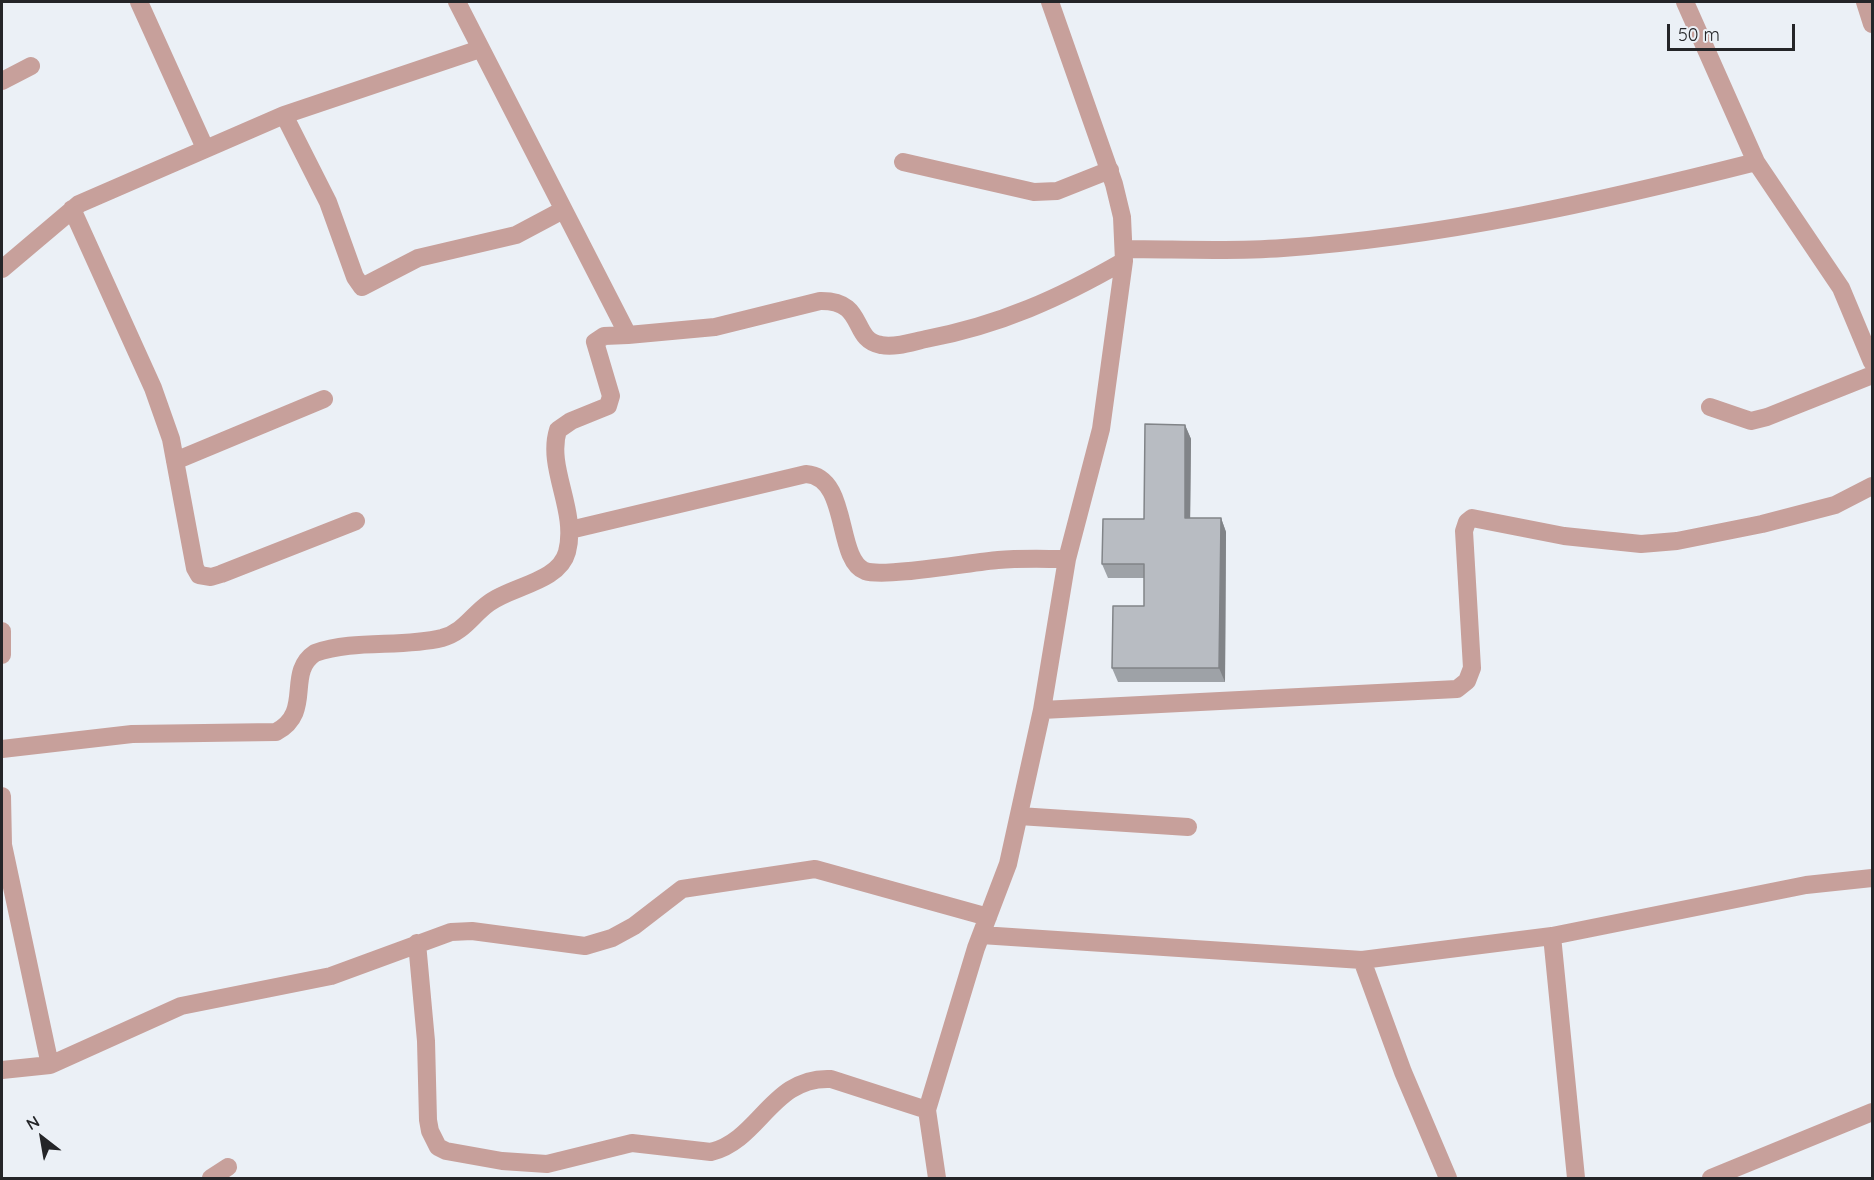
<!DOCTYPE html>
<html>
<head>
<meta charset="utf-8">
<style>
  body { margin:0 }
  #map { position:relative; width:1874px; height:1180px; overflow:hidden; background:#ebf0f6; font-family:Quicksand,sans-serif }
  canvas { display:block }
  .frame { position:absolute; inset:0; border:3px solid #242528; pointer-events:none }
  .north { position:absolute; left:12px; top:1108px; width:60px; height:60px; -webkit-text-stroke:4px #ebf0f6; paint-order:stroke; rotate:329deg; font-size:16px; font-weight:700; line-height:24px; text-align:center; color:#242528 }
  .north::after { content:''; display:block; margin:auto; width:21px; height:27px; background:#242528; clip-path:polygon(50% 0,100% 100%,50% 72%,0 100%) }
  .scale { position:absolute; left:1667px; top:24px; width:128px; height:27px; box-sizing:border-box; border:3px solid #242528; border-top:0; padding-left:8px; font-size:18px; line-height:21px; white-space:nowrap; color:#242528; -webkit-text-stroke:4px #ebf0f6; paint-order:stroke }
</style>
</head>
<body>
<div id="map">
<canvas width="1874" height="1180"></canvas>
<div class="frame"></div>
<div class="north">N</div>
<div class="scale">50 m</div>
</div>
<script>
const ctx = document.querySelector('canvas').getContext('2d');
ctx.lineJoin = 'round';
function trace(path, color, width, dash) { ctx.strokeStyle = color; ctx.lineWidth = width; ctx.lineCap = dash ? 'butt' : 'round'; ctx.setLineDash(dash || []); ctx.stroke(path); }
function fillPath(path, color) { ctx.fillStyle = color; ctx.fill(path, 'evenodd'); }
trace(new Path2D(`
  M 139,2 L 205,148
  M 457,2 L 628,335 L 715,327 L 820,301 C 867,300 850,340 881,345 C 895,348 912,342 926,339 C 1000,325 1060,298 1124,261
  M 1685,2 L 1756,162 L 1841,288 L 1872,362
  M 1865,2 L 1872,24
  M 2,81 L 31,66
  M 284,115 L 328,202 L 355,277 L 362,287 L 418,258 L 516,235 L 563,210
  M 903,162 L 1034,192 L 1057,191 L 1110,170
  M 72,209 L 153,388 L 171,439 L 195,568 L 199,575 L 211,577 L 221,574 L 356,521
  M 1124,249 C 1177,249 1230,252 1283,248 C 1442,237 1602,201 1756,162
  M 2,269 L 79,204 L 284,115 L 480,49
  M 1710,407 L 1751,421 L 1767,417 L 1872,375
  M 175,461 L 324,399
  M 570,530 L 806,474 C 850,477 835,559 865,571 C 884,578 972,562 998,560 C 1020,558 1044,559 1067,559
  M 2,631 L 2,655
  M 1042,710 L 1457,689 L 1467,681 L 1472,668 L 1464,531 L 1467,522 L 1472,518 L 1564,536 L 1641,544 L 1677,541 L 1762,524 L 1835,505 L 1872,486
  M 2,749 L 132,734 L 276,732 C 314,712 285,673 315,653 C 355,639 401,648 442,638 C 464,632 472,615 489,603 C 512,586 559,582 567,552 C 578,510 546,468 558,430 L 571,421 L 608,406 L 611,396 L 595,342 L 604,336 L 628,335
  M 2,796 L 3,845 L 50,1065 L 181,1006 L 331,976 L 451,932 L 472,931 L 585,946 L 612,938 L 634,926 L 682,889 L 815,869 L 988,917
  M 1019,816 L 1188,827
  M 981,935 L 1362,960 L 1552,936 L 1806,885 L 1872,878
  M 1552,936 L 1576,1178
  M 417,943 L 426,1041 L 428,1120 L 430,1131 L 438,1147 L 446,1151 L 502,1161 L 547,1164 L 632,1143 L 711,1152 C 760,1140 772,1076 831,1079 L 927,1110
  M 1362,960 L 1403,1072 L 1448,1178
  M 2,1070 L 50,1065
  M 211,1178 L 228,1167
  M 937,1178 L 927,1110 L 976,948 L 1008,864 L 1042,710 L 1067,559 L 1101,429 L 1124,261 L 1122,217 L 1114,184 L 1050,2
  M 1711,1178 L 1872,1112`), '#c7a09b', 18);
fillPath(new Path2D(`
  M 1185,425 L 1191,439 L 1190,518 L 1221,518 L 1226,532 L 1225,682 L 1118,682 L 1112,668 L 1144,606 L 1144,578 L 1108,578 L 1102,564 L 1144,519 Z`), '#9ea2a7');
fillPath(new Path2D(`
  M 1185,425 L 1191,439 L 1190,533 L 1185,518 Z
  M 1221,518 L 1226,532 L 1225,682 L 1219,668 Z`), '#818488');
const building = new Path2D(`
  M 1145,424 L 1185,425 L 1185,518 L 1221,518 L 1219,668 L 1112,668 L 1113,606 L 1144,606 L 1144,564 L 1102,564 L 1103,519 L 1144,519 Z`);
fillPath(building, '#b8bcc2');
trace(building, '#818488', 1.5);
</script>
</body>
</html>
